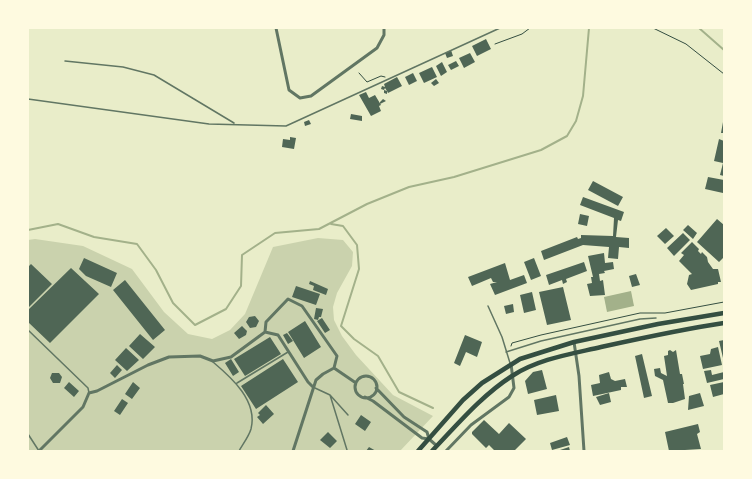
<!DOCTYPE html>
<html>
<head>
<meta charset="utf-8">
<style>
  body { margin:0 }
  #map { position:relative; width:752px; height:479px; overflow:hidden; background:#e9edc9; font-family:Lato,sans-serif }
  canvas { display:block }
  .frame { position:absolute; inset:0; border:29px solid #fefae0; pointer-events:none }
</style>
</head>
<body>
<div id="map">
<canvas width="752" height="479"></canvas>
<div class="frame"></div>
</div>
<script>
const ctx = document.querySelector('canvas').getContext('2d');
ctx.lineJoin = 'round';
function fillPath(path, color) { ctx.fillStyle = color; ctx.fill(path, 'evenodd'); }
function trace(path, color, width, dash) { ctx.strokeStyle = color; ctx.lineWidth = width; ctx.lineCap = dash ? 'butt' : 'round'; ctx.setLineDash(dash || []); ctx.stroke(path); }
fillPath(new Path2D(`
  M 318,238 L 343,240 L 353,252 L 352,266 L 337,293 L 333,307 L 334,320 L 342,336 L 356,355 L 393,395 L 433,416 L 400,451 L 28,451 L 28,240 L 35,239 L 83,246 L 132,269 L 164,312 L 188,334 L 212,339 L 230,330 L 245,314 L 273,247 Z`), '#cad2ad');
fillPath(new Path2D(`
  M 631,291 L 634,306 L 607,312 L 604,297 Z`), '#a3b18a');
trace(new Path2D(`
  M 699,28 L 724,50
  M 331,224 L 343,226 L 357,245 L 359,269 L 341,326 L 354,339 L 378,356 L 399,392 L 433,408
  M 28,230 L 58,224 L 94,237 L 137,244 L 156,270 L 173,303 L 195,325 L 226,309 L 241,286 L 242,255 L 275,233 L 319,229 L 367,204 L 409,187 L 454,177 L 541,150 L 567,136 L 576,121 L 583,96 L 589,28`), '#a3b18a', 2);
fillPath(new Path2D(`
  M 486,39 L 491,49 L 477,56 L 472,46 Z
  M 451,50 L 453,56 L 447,58 L 445,53 Z
  M 470,53 L 475,62 L 464,68 L 459,58 Z
  M 456,61 L 459,66 L 451,70 L 448,65 Z
  M 442,62 L 447,72 L 441,76 L 436,66 Z
  M 432,67 L 437,77 L 424,83 L 419,73 Z
  M 413,73 L 417,81 L 409,85 L 405,77 Z
  M 397,77 L 402,86 L 388,93 L 387,91 L 387,94 L 384,93 L 384,90 L 387,91 L 385,88 L 384,90 L 381,89 L 382,86 L 385,87 L 384,84 Z
  M 436,79 L 439,83 L 434,86 L 431,83 Z
  M 366,92 L 369,98 L 375,95 L 381,105 L 379,106 L 381,111 L 371,116 L 359,95 Z
  M 383,99 L 386,101 L 380,104 L 380,102 Z
  M 351,114 L 362,116 L 362,121 L 350,119 Z
  M 309,120 L 311,124 L 305,126 L 304,122 Z
  M 723,122 L 724,122 L 724,133 L 721,133 Z
  M 290,137 L 296,138 L 294,149 L 282,147 L 283,139 L 290,140 Z
  M 719,139 L 724,141 L 724,176 L 720,175 L 723,163 L 714,161 Z
  M 708,177 L 724,180 L 723,193 L 705,189 Z
  M 593,181 L 623,197 L 618,206 L 588,190 Z
  M 583,197 L 624,212 L 621,221 L 618,220 L 616,237 L 629,238 L 629,248 L 619,247 L 618,259 L 608,258 L 609,247 L 583,245 L 544,260 L 541,251 L 577,237 L 578,239 L 581,238 L 581,235 L 613,236 L 614,218 L 580,205 Z
  M 580,214 L 589,216 L 587,226 L 578,224 Z
  M 717,219 L 724,225 L 724,257 L 719,262 L 697,242 Z
  M 688,225 L 697,233 L 693,239 L 683,230 Z
  M 666,228 L 674,236 L 665,244 L 657,236 Z
  M 683,233 L 690,240 L 674,256 L 667,248 Z
  M 692,242 L 699,249 L 698,251 L 701,254 L 702,252 L 707,257 L 708,262 L 713,269 L 718,269 L 721,282 L 718,282 L 718,284 L 691,290 L 687,284 L 689,275 L 692,274 L 679,261 L 684,255 L 681,253 Z
  M 604,253 L 605,263 L 613,262 L 614,269 L 604,271 L 605,273 L 599,274 L 600,281 L 603,280 L 605,295 L 590,296 L 587,284 L 592,283 L 591,277 L 593,277 L 588,256 Z
  M 84,258 L 117,273 L 111,287 L 86,276 L 79,269 Z
  M 534,258 L 541,276 L 531,280 L 524,262 Z
  M 584,262 L 587,271 L 566,279 L 567,282 L 563,284 L 562,280 L 549,285 L 546,275 Z
  M 505,263 L 510,280 L 524,275 L 527,283 L 495,295 L 490,284 L 497,282 L 493,282 L 491,278 L 472,286 L 468,277 Z
  M 31,264 L 52,284 L 28,308 L 28,267 Z
  M 71,268 L 99,294 L 50,343 L 28,322 L 28,310 Z
  M 636,274 L 640,285 L 632,287 L 629,276 Z
  M 125,280 L 165,330 L 153,340 L 113,290 Z
  M 310,281 L 328,289 L 326,295 L 313,290 L 314,286 L 309,284 Z
  M 296,286 L 320,294 L 316,305 L 292,297 Z
  M 563,287 L 571,320 L 547,325 L 539,292 Z
  M 532,292 L 536,310 L 524,313 L 520,295 Z
  M 513,304 L 514,312 L 506,314 L 504,306 Z
  M 316,308 L 323,309 L 321,317 L 319,317 L 318,320 L 314,319 Z
  M 255,316 L 259,321 L 256,327 L 250,328 L 246,322 L 249,317 Z
  M 322,318 L 330,330 L 325,333 L 317,321 Z
  M 305,321 L 321,347 L 304,358 L 288,332 Z
  M 242,326 L 247,331 L 246,335 L 239,339 L 234,333 Z
  M 287,333 L 293,341 L 288,344 L 283,335 Z
  M 140,334 L 155,347 L 143,359 L 129,346 Z
  M 465,335 L 482,342 L 477,357 L 466,352 L 460,366 L 454,363 Z
  M 270,337 L 281,354 L 245,376 L 234,359 Z
  M 724,340 L 724,358 L 723,358 L 719,341 Z
  M 718,347 L 722,365 L 703,369 L 700,356 L 710,354 L 711,349 Z
  M 126,348 L 139,360 L 127,371 L 115,360 Z
  M 670,350 L 673,352 L 676,350 L 680,374 L 682,374 L 684,384 L 683,384 L 685,399 L 673,403 L 668,403 L 663,380 L 655,376 L 654,369 L 660,368 L 661,373 L 667,376 L 664,356 L 668,355 L 668,351 Z
  M 642,354 L 652,396 L 644,398 L 635,356 Z
  M 231,359 L 239,372 L 233,376 L 225,363 Z
  M 283,359 L 298,382 L 256,409 L 241,386 Z
  M 117,365 L 122,370 L 115,378 L 110,373 Z
  M 542,370 L 547,389 L 528,394 L 525,381 L 533,372 Z
  M 711,370 L 712,375 L 724,372 L 724,379 L 707,383 L 704,371 Z
  M 609,372 L 611,379 L 615,381 L 625,379 L 627,387 L 621,387 L 621,390 L 593,396 L 591,385 L 600,383 L 599,375 Z
  M 52,373 L 59,373 L 62,377 L 60,383 L 53,383 L 50,378 Z
  M 69,382 L 79,391 L 74,397 L 64,388 Z
  M 133,382 L 140,388 L 132,399 L 125,394 Z
  M 724,382 L 724,394 L 713,397 L 710,385 Z
  M 609,393 L 611,402 L 600,405 L 596,397 Z
  M 700,393 L 704,406 L 688,410 L 689,396 Z
  M 556,395 L 559,411 L 537,415 L 534,400 Z
  M 122,399 L 128,403 L 120,415 L 114,411 Z
  M 266,405 L 274,414 L 263,424 L 257,417 L 260,415 L 258,413 Z
  M 361,415 L 371,422 L 365,431 L 355,424 Z
  M 484,420 L 499,434 L 509,423 L 526,439 L 514,451 L 495,451 L 489,445 L 486,448 L 472,434 L 472,432 Z
  M 698,424 L 700,432 L 697,434 L 701,449 L 669,451 L 665,432 Z
  M 328,432 L 337,441 L 330,448 L 320,440 Z
  M 567,437 L 570,445 L 552,450 L 550,443 Z
  M 369,447 L 376,451 L 366,451 Z
  M 569,447 L 570,451 L 557,451 Z`), '#4f6655');
trace(new Path2D(`
  M 653,28 L 686,44 L 724,74
  M 495,44 L 522,34 L 530,28
  M 359,73 L 367,82 L 381,76 L 385,77
  M 511,346 L 512,343 L 541,335 L 640,313 L 665,313 L 724,302`), '#344e41', 1);
trace(new Path2D(`
  M 65,61 L 123,67 L 154,75 L 234,123
  M 28,99 L 209,124 L 286,126 L 500,28
  M 488,306 L 502,337 L 510,363
  M 28,330 L 88,388 L 89,393
  M 506,352 L 541,341 L 640,319 L 656,318
  M 213,362 C 232,378 258,401 251,429 C 249,436 243,444 239,451
  M 237,383 L 288,352
  M 315,388 L 330,395 L 348,415
  M 330,395 L 347,450
  M 28,434 L 39,451`), '#617663', 1.5);
trace(new Path2D(`
  M 276,28 L 289,90 L 300,98 L 311,96 L 377,48 L 384,35 L 384,28
  M 265,332 L 266,322 L 288,299 L 302,306 L 337,356 L 334,368
  M 265,332 L 278,335 L 308,382 L 313,387
  M 574,342 L 579,376 L 584,451
  M355 387a11 11 0 1 1 22 0a11 11 0 1 1-22 0Z
  M 376,388 L 404,417 L 427,432 L 429,439
  M 365,397 L 373,401 L 422,438 L 429,439
  M 429,439 L 437,446
  M 39,451 L 83,407 L 89,393 L 97,391 L 148,365 L 169,357 L 200,356 L 213,361 L 231,357 L 265,332
  M 293,451 L 316,380 L 323,374 L 334,368 L 356,383
  M 446,451 L 471,425 L 509,397 L 514,388 L 511,364`), '#617663', 3);
trace(new Path2D(`
  M 418,451 L 463,400 L 482,383 L 520,359 L 574,342 L 658,324 L 724,313
  M 432,451 C 457,425 481,396 512,376 C 538,359 571,354 601,347 C 642,338 683,329 724,323`), '#344e41', 4.5);
</script>
</body>
</html>
